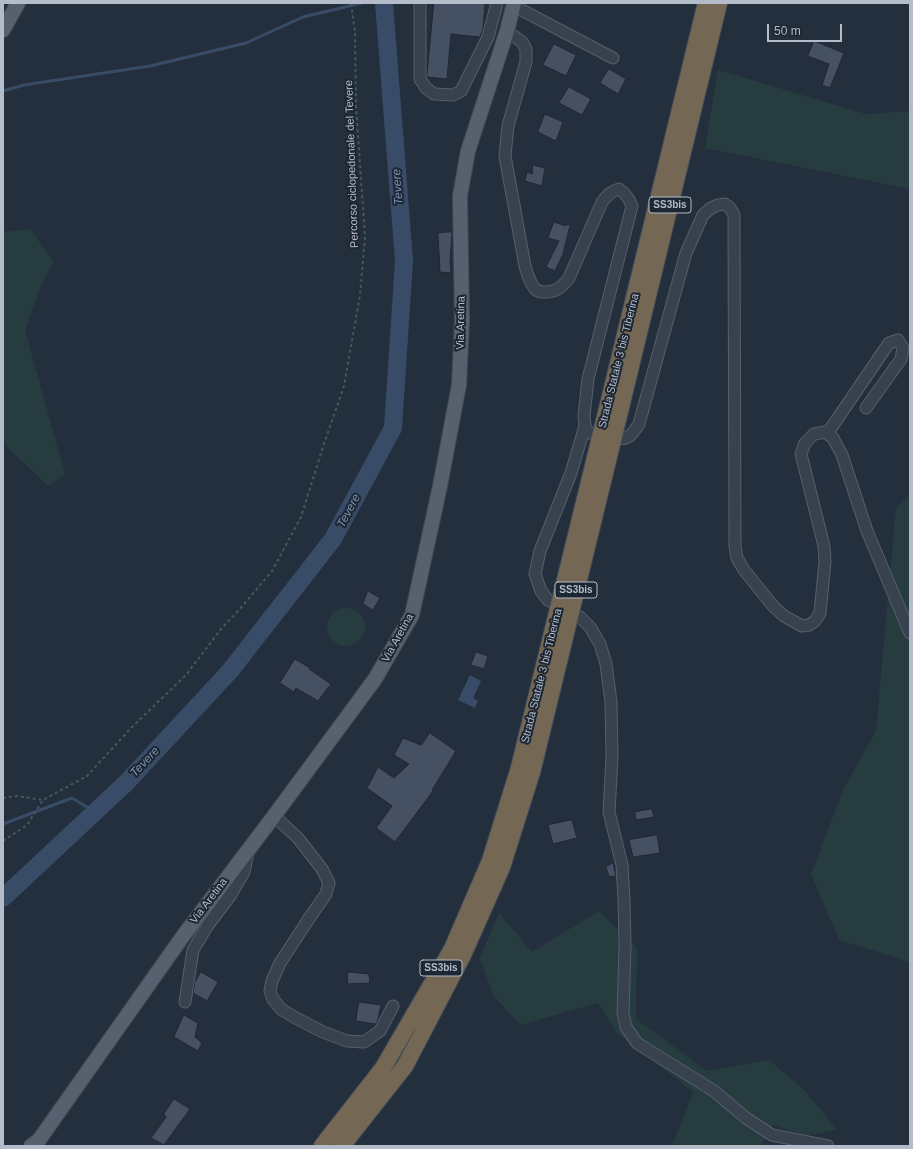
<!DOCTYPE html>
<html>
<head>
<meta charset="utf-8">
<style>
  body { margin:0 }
  #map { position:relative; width:913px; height:1149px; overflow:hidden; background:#242f3e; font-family:Arial,sans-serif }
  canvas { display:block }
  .frame { position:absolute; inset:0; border:4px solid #b4bcc9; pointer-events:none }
  .scale { position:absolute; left:767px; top:24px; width:75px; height:18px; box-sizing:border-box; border:2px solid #b4bcc9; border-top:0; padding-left:5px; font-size:12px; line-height:14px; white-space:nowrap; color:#b4bcc9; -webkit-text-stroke:3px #1d2633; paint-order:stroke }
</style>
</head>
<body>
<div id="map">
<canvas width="913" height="1149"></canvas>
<div class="frame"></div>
<div class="scale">50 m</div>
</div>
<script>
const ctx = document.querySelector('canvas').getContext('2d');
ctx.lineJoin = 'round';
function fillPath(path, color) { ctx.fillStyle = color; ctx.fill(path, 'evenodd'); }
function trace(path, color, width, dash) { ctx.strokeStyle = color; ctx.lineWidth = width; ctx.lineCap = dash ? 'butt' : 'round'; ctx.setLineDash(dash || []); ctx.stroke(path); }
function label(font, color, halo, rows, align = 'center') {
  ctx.font = font + ' Arial,sans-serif'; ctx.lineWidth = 4; ctx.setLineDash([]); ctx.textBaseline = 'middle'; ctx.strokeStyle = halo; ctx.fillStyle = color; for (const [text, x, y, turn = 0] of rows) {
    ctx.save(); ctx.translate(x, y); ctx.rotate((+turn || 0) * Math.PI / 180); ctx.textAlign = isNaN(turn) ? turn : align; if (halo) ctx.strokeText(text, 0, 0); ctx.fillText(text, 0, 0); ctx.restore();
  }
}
fillPath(new Path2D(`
  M 718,70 L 866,114 L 910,111 L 910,189 L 705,148 Z
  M 30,229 L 54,262 L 42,283 L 25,330 L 65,474 L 48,486 L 3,443 L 3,232 Z
  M 910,494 L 910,963 L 900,959 L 839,940 L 811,874 L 844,788 L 876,731 L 896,508 Z
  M327 627a19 19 0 1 1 38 0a19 19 0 1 1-38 0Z
  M 599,911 L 637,947 L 636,1019 L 707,1071 L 769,1060 L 802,1088 L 837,1129 L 807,1136 L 772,1125 L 761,1146 L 672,1146 L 693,1092 L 616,1032 L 598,1003 L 520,1025 L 493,995 L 480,958 L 499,913 L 532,952 Z`), '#263c3f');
fillPath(new Path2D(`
  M 470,675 L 481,681 L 473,698 L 478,701 L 475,708 L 458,700 Z`), '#394c67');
trace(new Path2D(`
  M 3,91 L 24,85 L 150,66 L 246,43 L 303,17 L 362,3
  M 3,824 L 72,798 L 95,812`), '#394c67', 3);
trace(new Path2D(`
  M 3,898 L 126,783 L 230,671 L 333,539 L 393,428 L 404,261 L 384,3`), '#394c67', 18);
const building = new Path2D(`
  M 434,3 L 485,3 L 483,29 L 480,37 L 451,34 L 447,79 L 427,77 Z
  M 814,41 L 844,53 L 830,88 L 822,85 L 829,64 L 808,56 Z
  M 554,44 L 576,55 L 566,76 L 543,65 Z
  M 609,69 L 626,79 L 618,94 L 600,83 Z
  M 569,87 L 591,99 L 582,115 L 559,103 Z
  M 545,114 L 563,122 L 556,141 L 538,132 Z
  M 533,165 L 545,168 L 542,186 L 525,181 L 527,172 L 532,174 Z
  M 554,222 L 566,226 L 567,224 L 570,225 L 563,254 L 555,271 L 546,267 L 559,241 L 548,238 Z
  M 452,232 L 450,263 L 451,273 L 440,272 L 438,233 Z
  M 368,591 L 380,598 L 373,610 L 363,604 Z
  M 476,652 L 488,656 L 484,669 L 471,665 Z
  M 295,659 L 310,668 L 309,669 L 331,684 L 318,701 L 296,688 L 294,692 L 280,683 Z
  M 430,733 L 456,751 L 432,790 L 433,791 L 395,842 L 376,828 L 392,806 L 367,788 L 378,767 L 394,778 L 409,764 L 394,755 L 403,738 L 421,745 Z
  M 652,809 L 654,817 L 636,820 L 635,812 Z
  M 572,820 L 577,838 L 553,844 L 548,825 Z
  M 657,835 L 660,853 L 633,857 L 629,840 Z
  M 613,863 L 616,876 L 609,877 L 606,867 Z
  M 201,972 L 218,982 L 207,1001 L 193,993 L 195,982 Z
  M 348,972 L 369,974 L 370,983 L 348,984 Z
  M 359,1002 L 381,1005 L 378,1019 L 376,1024 L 356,1021 Z
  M 184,1015 L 198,1023 L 195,1037 L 202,1043 L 198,1051 L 174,1037 Z
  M 174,1099 L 190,1109 L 164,1145 L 151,1138 L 166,1117 L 164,1114 Z`);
fillPath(building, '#455162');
trace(building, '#1f2835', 1);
const minor = new Path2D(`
  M 420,3 L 420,79 L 426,88 L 434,94 L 453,95 L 461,91 L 488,37 L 497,3
  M 514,6 L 613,58
  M 507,31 L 522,42 L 526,49 L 526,62 L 508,126 L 505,156 L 525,266 C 527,273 529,280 533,286 C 535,290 539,292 543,292 C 555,293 562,287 569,278 L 602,202 C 607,196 611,191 619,189 C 626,194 629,198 632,206 L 588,379 L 584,416 L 585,426 L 587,431 L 590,433 C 599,435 621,442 628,437 C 633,434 636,428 639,424 L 686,253 L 703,215 L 711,208 L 718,205 L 725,204 L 730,208 L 734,215 L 735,546 L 737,558 L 744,570 L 773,606 L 784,616 L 802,626 L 809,625 L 815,621 L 820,613 L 825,562 L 824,546 L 801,454 L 805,443 L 814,434 L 825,432 L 833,438 L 842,455 L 867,531 L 910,633
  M 585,426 L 571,473 L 540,551 L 535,574 L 541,591 L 548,600 L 580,617 L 590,627 L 600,644 L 606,664 L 611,702 L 612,757 L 609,812 L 622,865 L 624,899 L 625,946 L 623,1013 L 626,1027 L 637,1043 L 714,1091 L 746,1118 L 772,1135 L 828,1146
  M 827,434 L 889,343 L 898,340 L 903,348 L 901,359 L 866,408
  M 274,816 L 298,838 L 322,869 L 329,883 L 326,894 L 308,920 L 280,963 L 272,981 L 270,991 L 273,999 L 281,1009 L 294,1017 L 323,1032 L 347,1041 L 364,1042 L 380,1031 L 393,1006
  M 185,1002 L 193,950 L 208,925 L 230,896 L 244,872 L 248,853`);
const major = new Path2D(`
  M 3,30 L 18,3
  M 31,1146 L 39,1140 L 183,936 L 274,816 L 375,679 L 412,615 L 440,486 L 459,385 L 462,321 L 460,196 L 468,151 L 507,31 L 514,3`);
const highway = new Path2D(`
  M 608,405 L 706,3
  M 621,407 L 719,3
  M 322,1146 L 383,1068 L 452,949 L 490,861 L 519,768
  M 342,1146 L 405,1066 L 463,955 L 502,867 L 532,772`);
trace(minor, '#565f6c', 13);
trace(major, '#414a57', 16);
trace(highway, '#434c59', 18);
trace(new Path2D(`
  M 3,798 L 16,796 L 43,800
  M 3,841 L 27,825 L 43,800 L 87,776 L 132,727 L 186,675 L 221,629 L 239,610 L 272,571 L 301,517 L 322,450 L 344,386 L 360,295 L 365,237 L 356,106 L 355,32 L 351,3`), '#44595c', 2, [3, 3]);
trace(minor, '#38414e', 11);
trace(major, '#56606e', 14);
trace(highway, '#746855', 16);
const highwayBridge = new Path2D(`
  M 519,768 L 608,405
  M 532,772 L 621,407`);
trace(highwayBridge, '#434c59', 18, []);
trace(highwayBridge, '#746855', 16);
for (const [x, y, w] of [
  [670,205,42],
  [576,590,42],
  [441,968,42]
]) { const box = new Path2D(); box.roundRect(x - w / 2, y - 8, w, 16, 3); ctx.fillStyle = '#1d2633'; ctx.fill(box); trace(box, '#b4bcc9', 1); }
label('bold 10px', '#b4bcc9', null, [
  ["SS3bis",670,205],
  ["SS3bis",576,590],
  ["SS3bis",441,968]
]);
label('11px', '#b4bcc9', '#1d2633', [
  ["Percorso ciclopedonale del Tevere",352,164,-92],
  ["Via Aretina",461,323,-89],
  ["Strada Statale 3 bis Tiberina",619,361,-76],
  ["Via Aretina",398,638,-61],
  ["Strada Statale 3 bis Tiberina",542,676,-76],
  ["Via Aretina",209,901,-53]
]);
label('italic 12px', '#7c92b1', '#1d2633', [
  ["Tevere",398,187,-94],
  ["Tevere",349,511,-62],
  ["Tevere",145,762,-47]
]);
</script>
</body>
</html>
